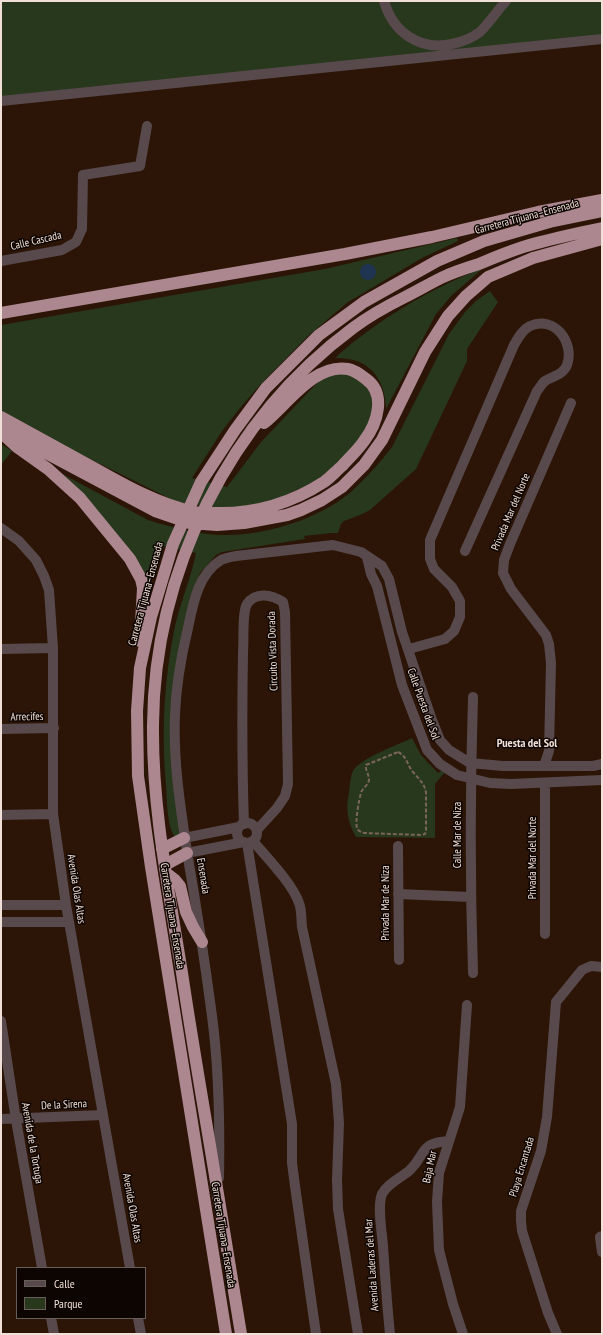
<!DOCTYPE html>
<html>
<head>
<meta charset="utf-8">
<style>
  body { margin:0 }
  #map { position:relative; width:603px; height:1335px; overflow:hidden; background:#2c1506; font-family:"PT Sans Narrow",sans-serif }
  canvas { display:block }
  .frame { position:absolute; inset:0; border:2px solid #f1e0d7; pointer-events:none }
  .legend { position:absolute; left:16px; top:1267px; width:130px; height:52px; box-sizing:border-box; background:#0d0502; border:1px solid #685d57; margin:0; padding:5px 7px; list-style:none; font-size:12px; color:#f1e0d7 }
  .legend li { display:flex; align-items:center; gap:8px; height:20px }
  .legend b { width:20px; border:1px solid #685d57 }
</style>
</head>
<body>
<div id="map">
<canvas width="603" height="1335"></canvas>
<div class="frame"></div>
<ul class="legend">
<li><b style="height:5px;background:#58494c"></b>Calle</li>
<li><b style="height:11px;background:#28381c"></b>Parque</li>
</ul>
</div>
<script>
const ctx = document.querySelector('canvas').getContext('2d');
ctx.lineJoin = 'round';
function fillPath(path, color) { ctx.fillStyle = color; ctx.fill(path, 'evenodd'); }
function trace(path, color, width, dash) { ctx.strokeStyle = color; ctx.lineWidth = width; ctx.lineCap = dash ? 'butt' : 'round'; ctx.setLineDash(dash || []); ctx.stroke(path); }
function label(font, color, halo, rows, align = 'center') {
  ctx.font = font + ' "PT Sans Narrow",sans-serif'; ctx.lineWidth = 3; ctx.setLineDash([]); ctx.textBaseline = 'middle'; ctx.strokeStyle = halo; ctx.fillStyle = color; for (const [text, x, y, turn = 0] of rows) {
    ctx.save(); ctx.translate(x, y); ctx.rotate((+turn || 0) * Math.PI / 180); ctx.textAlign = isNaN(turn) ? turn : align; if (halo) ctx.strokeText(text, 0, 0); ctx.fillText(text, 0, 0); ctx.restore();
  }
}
fillPath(new Path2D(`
  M 1,1 L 602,1 L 602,43 L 1,103 Z
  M 457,238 L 458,241 L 422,258 L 365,292 L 348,302 L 308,336 L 260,385 L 240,408 L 222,431 L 192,478 L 227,487 L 261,442 L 319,381 L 336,373 L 351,374 L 368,386 L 375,402 L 364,437 L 333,469 L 314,482 L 284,496 L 271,501 L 239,507 L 211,507 L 181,503 L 173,500 L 64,446 L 1,411 L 1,325 L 325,269 Z
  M 481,269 L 481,270 L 451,296 L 436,314 L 386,409 C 385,377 368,357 335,358 C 376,321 429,289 481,269 Z
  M 490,291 L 498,302 L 467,349 L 467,361 L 416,469 L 370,510 L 360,515 L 344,521 L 341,524 L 338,533 L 331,533 L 304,536 L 305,539 L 222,552 L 216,555 L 200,573 L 194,589 L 175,679 L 182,832 L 177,838 L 174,836 C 167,824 167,800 166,786 C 161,732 164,679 175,626 C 181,601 191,578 196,553 L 163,546 L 159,554 L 149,586 L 57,471 L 148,520 C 170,527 201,535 223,535 C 265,536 319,519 351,492 C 366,478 380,463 392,447 L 449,334 L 465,312 L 476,301 Z
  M 1,444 L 12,451 L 1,465 Z
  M 412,738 L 421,755 L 438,773 L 444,769 L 445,772 L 435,784 L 435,838 L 356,837 C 348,823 345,809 349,793 C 350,786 350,777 353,771 C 360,758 398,745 412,738 Z`), '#28381c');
fillPath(new Path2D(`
  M360 272a8 8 0 1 1 16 0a8 8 0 1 1-16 0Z`), '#1e3450');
trace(new Path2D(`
  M 398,752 C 407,756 407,765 413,772 C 419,779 425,784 426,793 L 426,831 L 425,834 L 421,835 L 364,833 C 361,832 358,831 357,828 C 355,822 359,799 361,793 C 362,788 368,786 369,780 C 369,774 365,770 366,765 Z`), '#7a6559', 2, [4, 2]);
trace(new Path2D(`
  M 384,1 C 393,32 419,51 452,44 C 461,42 472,38 480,32 C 489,23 497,11 506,1
  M 1,101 L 602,39
  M 1,261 L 62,250 L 76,242 L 82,229 L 83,175 L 140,166 L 147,126
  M 1,528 L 19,541 L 36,560 L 44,576 L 49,590 L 53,648 L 53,814 L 66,905 L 130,1268
  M 367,557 L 371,574 L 377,586 L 402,685 L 427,750 L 440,764 L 457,775 L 490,783 L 511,784 L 602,780
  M 1,649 L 53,648
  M 409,649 L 445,639 L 454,631 L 460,617 L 460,601 L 452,587 L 434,569 L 430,559 L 430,540 L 514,345 C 518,338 522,330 530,326 C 554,315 575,342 567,365 C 563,375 553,376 545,381 C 542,383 540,388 537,391 L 465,551
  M 1,729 L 54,728
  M 544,766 L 549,751 L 551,663 L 549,644 L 546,635 L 511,589 L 503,573 L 504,560 L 510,544 L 571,403
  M 1,815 L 53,814
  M237 833a10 10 0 1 1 20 0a10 10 0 1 1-20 0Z
  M 244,824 C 242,767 242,709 243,652 C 244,642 242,612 247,604 C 256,591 272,595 283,602 L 285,612 L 288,784 L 285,796 L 277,808 L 257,830
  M 184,838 L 239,827
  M 253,841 C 267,858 292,883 299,903 C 302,910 301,919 302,927 L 336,1084 L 339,1123 L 337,1180 L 338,1209 L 358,1334
  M 247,843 L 292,1124 L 292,1163 L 295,1186 L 316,1334
  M 398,846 L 399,960
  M 187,853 L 244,842
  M 398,894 L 470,897
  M 1,905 L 66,905
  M 1,922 L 69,922
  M 545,934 L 545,783
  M 473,973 C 470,881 470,789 473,697
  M 1,1021 L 16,1120 L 42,1268
  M 1,1119 L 103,1115
  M 219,1178 C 220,1124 219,1069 212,1016 C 205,963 197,910 188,858 C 181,811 173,763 175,715 C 176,686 181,657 188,628 C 193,604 198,574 221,560 C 225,558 231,557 236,556 L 333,545 L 361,552 L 382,566 L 389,579 L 402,632 L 432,720 L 440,740 L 449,750 L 470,763 L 503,766 L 593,766 L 602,764
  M 602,1236 L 600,1237 L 602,1252
  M 51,1318 L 54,1334
  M 138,1318 L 141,1334
  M 390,1334 C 387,1305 385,1275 383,1246 C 382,1232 377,1206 382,1194 C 388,1183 401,1178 410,1170 C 427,1153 419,1143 449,1141
  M 463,1334 L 453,1304 L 439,1250 L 437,1202 L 439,1173 L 460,1107 L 467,1005
  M 557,1334 L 548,1313 L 522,1231 L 521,1221 L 521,1211 L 541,1151 L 547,1117 L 556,1002 L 582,970 L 591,966 L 602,967`), '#58494c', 10);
trace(new Path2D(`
  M 1,313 L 345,254 L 432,237 L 538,212 L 602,200
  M 1,417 C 32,434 63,451 94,468 C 126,486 158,504 194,512 C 200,513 208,513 215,513 C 255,514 290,504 324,482 C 330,478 336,471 342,466 C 349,458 358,450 364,441 C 377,424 387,394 366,379 C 361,375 354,370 348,369 C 314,363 287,405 264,423
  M 1,429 L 155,511 L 190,523 L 217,525 L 244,523 L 287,515 L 301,510 L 322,500 L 342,487 L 364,465 L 382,440 L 425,352 L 448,316 L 466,296 L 488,277 L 533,258 L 602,239
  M 5,436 L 17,447 L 48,469 L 80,498 L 130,559 L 141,579 L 143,588 L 140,641
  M 162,849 L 184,838
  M 165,865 L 187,853
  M 166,873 L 175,880 L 180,886 L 186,912 L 193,927 L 202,942
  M 226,1334 L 151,867 L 138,776 L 137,711 L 140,668 L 151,617 L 173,544 L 201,482 L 235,430 L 266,388 L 319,335 L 364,302 L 437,261 L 484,241 L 553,221 L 602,211
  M 241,1334 C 233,1287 226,1240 218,1194 C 206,1120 193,1047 182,973 C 169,891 152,808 153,725 C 154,572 229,420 353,328 C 369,316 387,306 405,297 C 417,291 429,284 441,278 C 453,272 466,268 479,264 C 493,258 508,252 523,247 C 549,239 575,234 602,228`), '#ac878f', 12);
label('11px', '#f1e0d7', '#0d0502', [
  ["Carretera Tijuana–Ensenada",527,217,-15],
  ["Calle Cascada",36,241,-13],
  ["Privada Mar del Norte",511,512,-67],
  ["Carretera Tijuana–Ensenada",146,594,-75],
  ["Circuito Vista Dorada",273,651,-92],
  ["Calle Puesta del Sol",423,704,70],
  ["Arrecifes",27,717,-1],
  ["Calle Mar de Niza",458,835,-90],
  ["Privada Mar del Norte",533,858,-90],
  ["Ensenada",203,876,81],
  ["Avenida Olas Altas",76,889,81],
  ["Privada Mar de Niza",386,903,-90],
  ["Carretera Tijuana–Ensenada",172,916,81],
  ["De la Sirena",64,1105,-3],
  ["Avenida de la Tortuga",32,1143,80],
  ["Baja Mar",430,1167,-78],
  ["Playa Encantada",522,1167,-73],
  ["Avenida Olas Altas",132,1208,80],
  ["Carretera Tijuana–Ensenada",223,1235,81],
  ["Avenida Laderas del Mar",372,1265,-94]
]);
label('bold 12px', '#f1e0d7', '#0d0502', [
  ["Puesta del Sol",527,744]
]);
</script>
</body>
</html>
